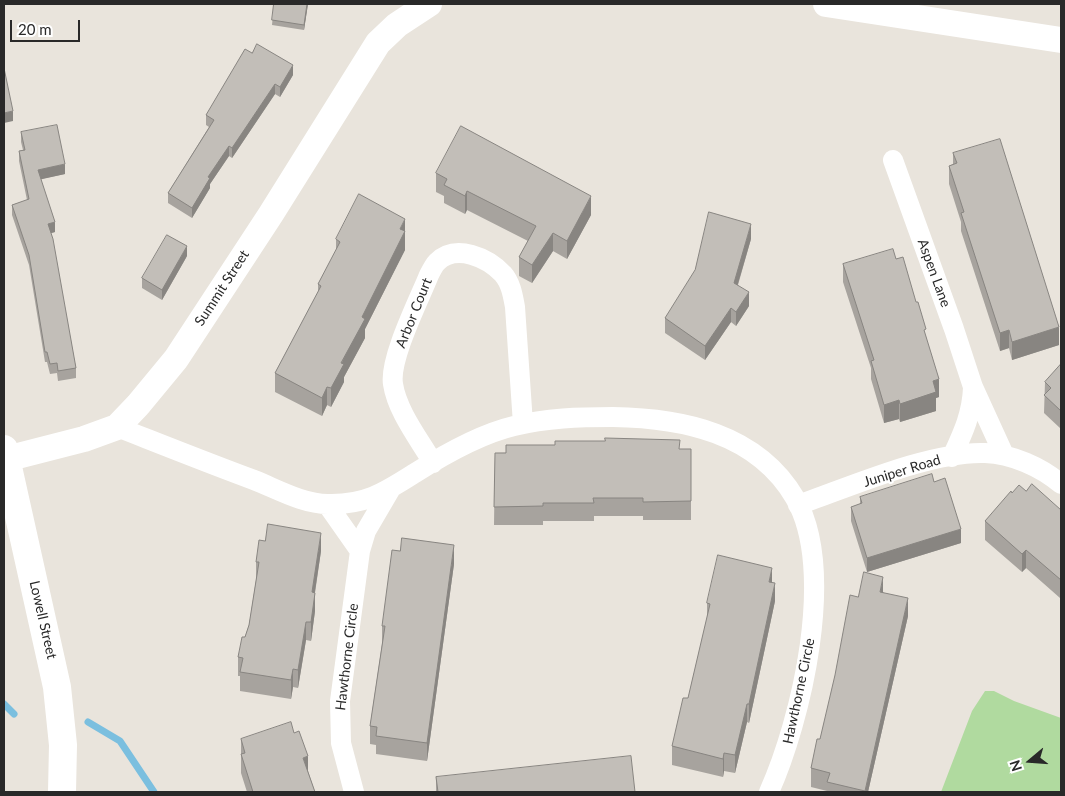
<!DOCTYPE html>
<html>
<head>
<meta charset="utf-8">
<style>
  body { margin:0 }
  #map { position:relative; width:1065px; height:796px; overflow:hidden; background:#e9e4dc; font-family:Lato,sans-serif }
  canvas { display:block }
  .frame { position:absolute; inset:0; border:5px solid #292929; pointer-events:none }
  .north { position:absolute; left:1005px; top:736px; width:50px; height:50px; -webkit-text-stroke:4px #fff; paint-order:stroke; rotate:252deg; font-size:14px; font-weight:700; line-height:20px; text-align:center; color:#292929 }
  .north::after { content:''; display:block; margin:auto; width:18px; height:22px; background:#292929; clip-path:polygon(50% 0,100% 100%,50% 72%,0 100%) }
  .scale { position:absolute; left:10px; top:20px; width:70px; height:22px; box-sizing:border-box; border:2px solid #292929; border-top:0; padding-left:6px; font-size:15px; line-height:18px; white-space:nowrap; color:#292929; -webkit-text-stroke:4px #fff; paint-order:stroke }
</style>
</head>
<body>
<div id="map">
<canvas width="1065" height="796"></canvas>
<div class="frame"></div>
<div class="north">N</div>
<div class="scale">20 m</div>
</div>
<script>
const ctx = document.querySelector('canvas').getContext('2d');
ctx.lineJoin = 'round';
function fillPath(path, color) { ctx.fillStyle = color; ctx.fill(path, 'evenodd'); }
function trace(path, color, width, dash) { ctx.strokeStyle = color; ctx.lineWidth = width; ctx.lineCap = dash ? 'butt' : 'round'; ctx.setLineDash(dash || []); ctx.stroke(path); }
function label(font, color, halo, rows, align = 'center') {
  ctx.font = font + ' Lato,sans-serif'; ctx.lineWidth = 4.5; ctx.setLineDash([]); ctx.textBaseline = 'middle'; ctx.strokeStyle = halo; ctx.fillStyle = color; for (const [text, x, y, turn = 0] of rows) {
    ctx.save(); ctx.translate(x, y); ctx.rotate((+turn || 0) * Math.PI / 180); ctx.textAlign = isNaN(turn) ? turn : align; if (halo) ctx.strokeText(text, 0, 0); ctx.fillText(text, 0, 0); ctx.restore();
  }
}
fillPath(new Path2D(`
  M 985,691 L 994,691 L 1014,701 L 1061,718 L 1061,792 L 941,792 L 972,711 Z`), '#b0da9f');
trace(new Path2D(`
  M 4,704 L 14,714
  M 88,722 L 120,741 L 154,792`), '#7bbfdf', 7);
trace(new Path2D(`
  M 893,160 L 954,329 L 973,387 L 1004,455
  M 117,427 C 163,445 208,463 254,480 C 277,489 303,504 328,504 C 366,505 385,492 415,473 C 445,454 480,434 514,426 C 547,418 579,417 613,417 C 682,418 757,433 795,498 C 837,570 801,721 769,792
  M 952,457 C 963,433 972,414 973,388
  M 433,463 C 419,439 397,411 393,384 C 389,359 419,300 429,275 C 431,271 434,265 437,262 C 456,243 488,258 503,274 C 511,283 513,296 515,307 L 523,424
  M 327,504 L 360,551 L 340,701 L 341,743 L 354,792
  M 798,505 C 850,487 931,451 985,453 C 1012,454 1041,467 1061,484
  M 360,551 L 366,531 L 390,490`), '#fff', 20);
trace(new Path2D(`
  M 826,4 L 1061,40
  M 6,459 L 84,439 L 117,427 L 138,405 L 176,359 L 271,214 L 378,43 L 397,25 L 429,4`), '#fff', 26);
trace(new Path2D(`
  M 4,449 L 57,687 L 63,745 L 62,792`), '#fff', 28);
fillPath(new Path2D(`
  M 274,4 L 308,4 L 304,30 L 272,25 Z
  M 252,53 L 293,75 L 280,97 L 275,94 L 232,158 L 229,156 L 210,184 L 210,188 L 192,218 L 168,203 L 168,193 L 209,127 L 206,125 L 206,115 Z
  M 21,132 L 65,174 L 41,179 L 55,232 L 51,233 L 76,368 L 76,378 L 58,381 L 57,373 L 50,374 L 47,362 L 45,362 L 29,265 L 12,215 L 12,205 L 27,200 L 19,161 L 19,151 L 23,150 L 21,142 Z
  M 953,153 L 1059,345 L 1012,360 L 1009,348 L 1000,351 L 961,231 L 961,222 L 949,184 L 949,166 L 953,164 Z
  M 436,173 L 591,215 L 567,259 L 553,251 L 532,283 L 519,276 L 519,257 L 528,241 L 467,210 L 465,214 L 444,203 L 444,196 L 436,192 Z
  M 405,237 L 405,250 L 365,329 L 365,338 L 344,377 L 344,382 L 331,407 L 327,405 L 322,416 L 275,392 L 275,373 L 318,292 L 318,284 L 336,251 L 336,239 Z
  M 751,239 L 738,285 L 749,306 L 736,326 L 731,322 L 705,360 L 665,333 L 665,318 Z
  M 187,256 L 162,300 L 142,288 L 142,278 Z
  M 896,259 L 926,337 L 939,397 L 936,398 L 936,411 L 900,422 L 899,419 L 884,423 L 871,379 L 871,368 L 843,282 L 843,264 Z
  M 1061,364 L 1061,429 L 1044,413 L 1045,382 Z
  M 691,449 L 691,520 L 643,520 L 643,516 L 594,516 L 594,521 L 543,521 L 543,525 L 494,525 L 495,453 Z
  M 934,482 L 961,543 L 867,572 L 851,521 L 851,507 L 860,504 L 860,497 Z
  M 1026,491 L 1061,510 L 1061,604 L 1060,603 L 1060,598 L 1026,568 L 1022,572 L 985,540 L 985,521 L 1012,493 Z
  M 321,551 L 315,593 L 315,611 L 311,641 L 306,640 L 298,688 L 293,687 L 291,699 L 240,691 L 240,676 L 238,676 L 238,657 L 249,625 L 256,580 L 256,562 Z
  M 454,564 L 427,761 L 376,754 L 376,745 L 370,744 L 370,726 L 382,644 L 382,626 Z
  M 772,582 L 775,601 L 749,723 L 747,722 L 735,773 L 724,771 L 723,777 L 672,765 L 672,746 L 688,698 L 707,618 L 707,603 Z
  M 883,592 L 908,616 L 868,792 L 827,792 L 827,791 L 811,787 L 811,768 L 820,739 L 858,597 Z
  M 241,739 L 308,771 L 315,792 L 247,792 L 241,773 Z
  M 436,777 L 635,792 L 436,792 Z`), '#a7a39e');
fillPath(new Path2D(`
  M 307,4 L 308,4 L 304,30 L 304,25 Z
  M 293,65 L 293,75 L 280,97 L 280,87 Z
  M 275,84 L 275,94 L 232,158 L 232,148 Z
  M 13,111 L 13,121 L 4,123 L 4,113 Z
  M 229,146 L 229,156 L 210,184 L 210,188 L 192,218 L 192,208 L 208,177 Z
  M 65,164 L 65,174 L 38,180 L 38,170 Z
  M 467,191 L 467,210 L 465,214 L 465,196 Z
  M 591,196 L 591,215 L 567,259 L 567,241 Z
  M 405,219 L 405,250 L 365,329 L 365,338 L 344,377 L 344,382 L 331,407 L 331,388 L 400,229 Z
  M 55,222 L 55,232 L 48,234 L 48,224 Z
  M 751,224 L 751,239 L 734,297 L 734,283 Z
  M 553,233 L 553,251 L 532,283 L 532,265 Z
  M 187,246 L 187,256 L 162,300 L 162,290 Z
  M 749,292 L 749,306 L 736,326 L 736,312 Z
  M 731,308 L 731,322 L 705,360 L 705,346 Z
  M 1059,327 L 1059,345 L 1012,360 L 1012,342 Z
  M 1009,330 L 1009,348 L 1000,351 L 1000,333 Z
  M 939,379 L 939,397 L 936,398 L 936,411 L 900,422 L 900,404 L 933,381 Z
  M 327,387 L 327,405 L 322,416 L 322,398 Z
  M 899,400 L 899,419 L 884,423 L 884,405 Z
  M 961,529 L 961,543 L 867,572 L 867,558 Z
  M 321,533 L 321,551 L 312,611 L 312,592 Z
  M 454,545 L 454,564 L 427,761 L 427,743 Z
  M 1026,550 L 1026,568 L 1022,572 L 1022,554 Z
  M 772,568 L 772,586 L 769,582 Z
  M 883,577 L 883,595 L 880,592 Z
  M 775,583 L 775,601 L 749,723 L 749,704 Z
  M 315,593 L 315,611 L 311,641 L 311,622 Z
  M 908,598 L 908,616 L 868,792 L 865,792 Z
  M 306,622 L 306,640 L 298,688 L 298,670 Z
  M 293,669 L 293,687 L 291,699 L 291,680 Z
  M 747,704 L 747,722 L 735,773 L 735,755 Z
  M 724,753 L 724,771 L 723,777 L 723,759 Z
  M 308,756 L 308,775 L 303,758 Z`), '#888581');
const building = new Path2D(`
  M 274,4 L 307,4 L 304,25 L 272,20 Z
  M 257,44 L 293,65 L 280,87 L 275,84 L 232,148 L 229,146 L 208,177 L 210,178 L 192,208 L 168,193 L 214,120 L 206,115 L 245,49 L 252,53 Z
  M 4,68 L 13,111 L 4,113 Z
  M 57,125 L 65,164 L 38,170 L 55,222 L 48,224 L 53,239 L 76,368 L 58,371 L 57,363 L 50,364 L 47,352 L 45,352 L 29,255 L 12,205 L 29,199 L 19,151 L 25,150 L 21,132 Z
  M 461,126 L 591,196 L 567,241 L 553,233 L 532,265 L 519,257 L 536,226 L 467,191 L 465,196 L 444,185 L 447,179 L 436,173 Z
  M 1000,139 L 1059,327 L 1012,342 L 1009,330 L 1000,333 L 961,213 L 964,212 L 949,166 L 957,163 L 953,153 Z
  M 359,194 L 405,219 L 400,229 L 405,231 L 362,317 L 365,319 L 341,363 L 344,364 L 331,388 L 327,387 L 322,398 L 275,373 L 321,286 L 318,284 L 340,242 L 336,239 Z
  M 709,212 L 751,224 L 734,283 L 749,292 L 736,312 L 731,308 L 705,346 L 665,318 L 695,270 Z
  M 167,235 L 187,246 L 162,290 L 142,278 Z
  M 893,249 L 896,259 L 903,257 L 916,302 L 918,302 L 926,329 L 924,330 L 939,379 L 933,381 L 936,392 L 900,404 L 899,400 L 884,405 L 871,361 L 874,360 L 843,264 Z
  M 1061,364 L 1061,411 L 1044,395 L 1051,388 L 1045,382 Z
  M 605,438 L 680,440 L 679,449 L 691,449 L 691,501 L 643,502 L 643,498 L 593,498 L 594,503 L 543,503 L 543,506 L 494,507 L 495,453 L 506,453 L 506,445 L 555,445 L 555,441 L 605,441 Z
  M 932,474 L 934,482 L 945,478 L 961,529 L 867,558 L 851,507 L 862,503 L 860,497 Z
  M 1032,484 L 1061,510 L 1061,580 L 1026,550 L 1022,554 L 985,521 L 1011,491 L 1012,493 L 1019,485 L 1026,491 Z
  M 268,524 L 321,533 L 312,592 L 315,593 L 311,622 L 306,622 L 298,670 L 293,669 L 291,680 L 240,672 L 243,658 L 238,657 L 242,637 L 245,637 L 249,625 L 259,562 L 256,562 L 259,540 L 265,541 Z
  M 402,538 L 454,545 L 427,743 L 376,736 L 377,727 L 370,726 L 385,626 L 382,626 L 392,550 L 400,551 Z
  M 718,555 L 772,568 L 769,582 L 775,583 L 749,704 L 747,704 L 735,755 L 724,753 L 723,759 L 672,746 L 683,698 L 688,698 L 710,604 L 707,603 Z
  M 864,572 L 883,577 L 880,592 L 908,598 L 865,791 L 827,782 L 830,773 L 811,768 L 817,739 L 820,739 L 835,675 L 850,595 L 858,597 Z
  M 291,722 L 294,733 L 299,731 L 308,756 L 303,758 L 315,792 L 253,792 L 241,754 L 245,753 L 241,739 Z
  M 631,756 L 635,792 L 438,792 L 436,777 Z`);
fillPath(building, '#c2beb8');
trace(building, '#888581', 1);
label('14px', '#292929', '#fff', [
  ["Aspen Lane",934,273,70],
  ["Summit Street",222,288,-57],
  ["Arbor Court",414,313,-68],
  ["Juniper Road",902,471,-17],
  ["Lowell Street",43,620,77],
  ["Hawthorne Circle",347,657,-83],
  ["Hawthorne Circle",799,691,-78]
]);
</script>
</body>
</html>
